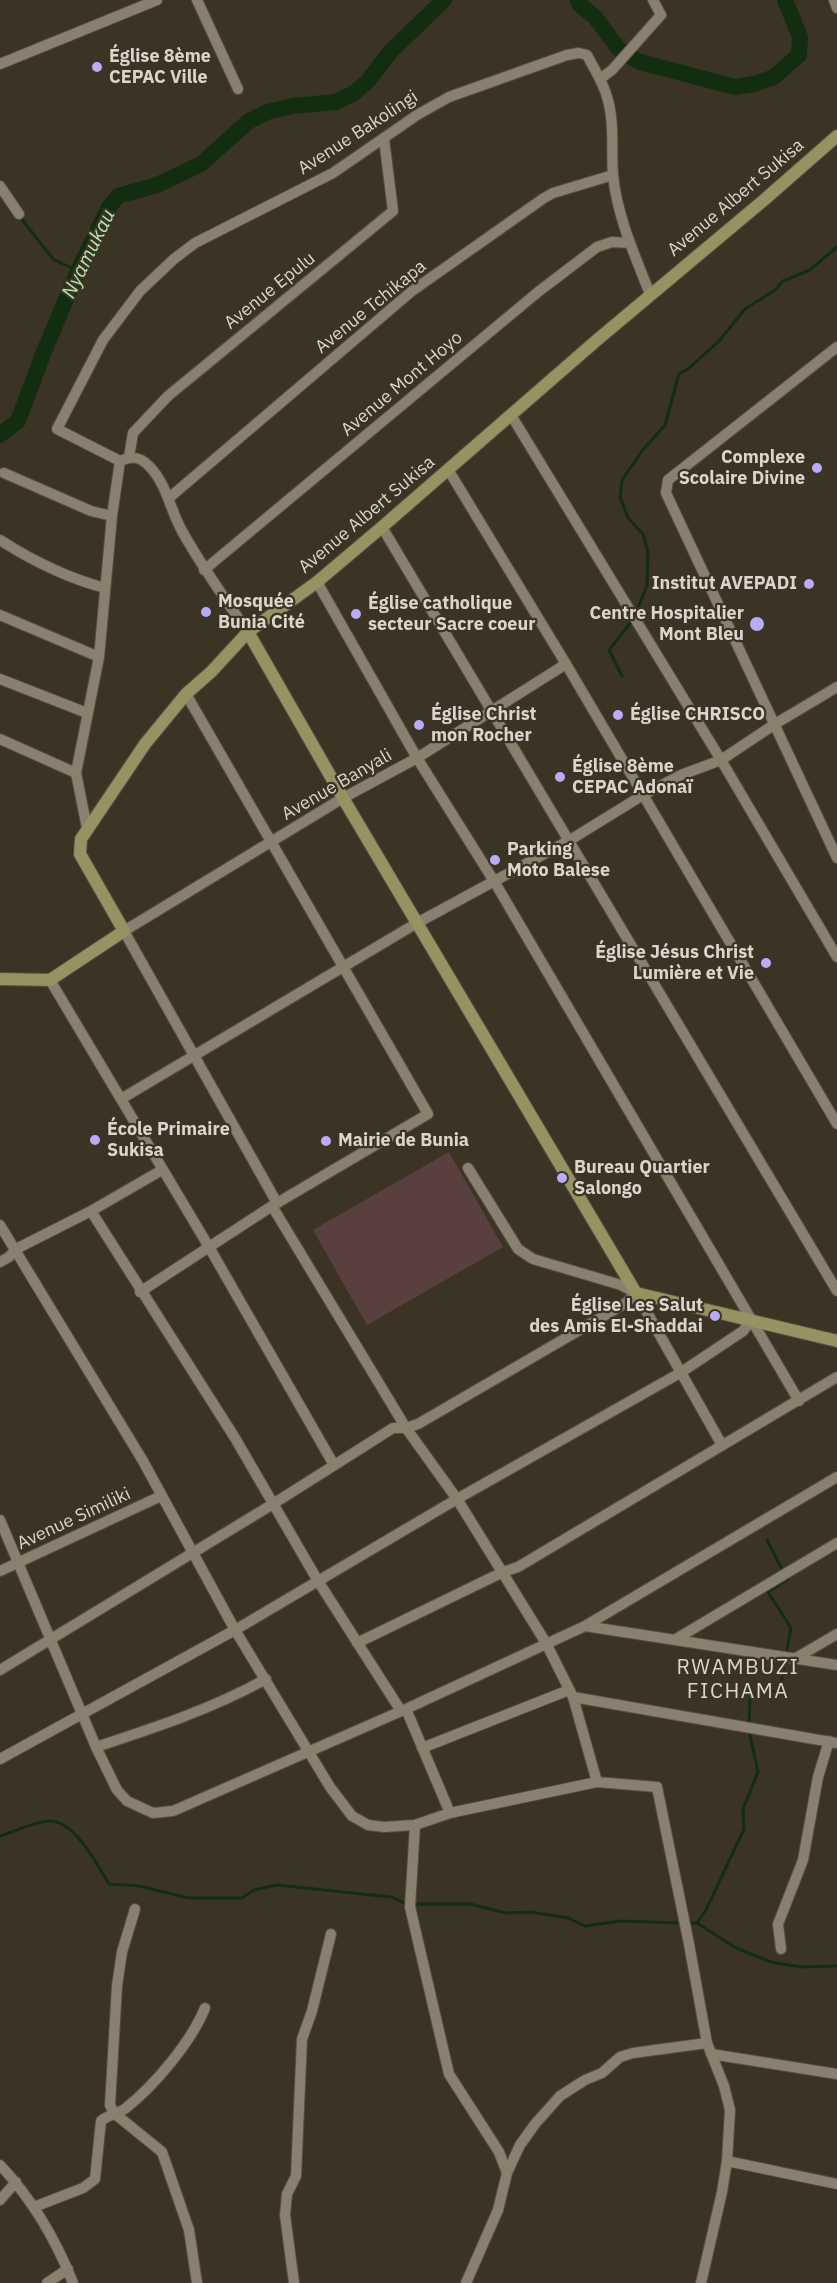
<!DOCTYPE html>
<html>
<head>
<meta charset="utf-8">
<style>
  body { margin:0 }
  canvas { display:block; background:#3b3425 }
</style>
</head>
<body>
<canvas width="837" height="2283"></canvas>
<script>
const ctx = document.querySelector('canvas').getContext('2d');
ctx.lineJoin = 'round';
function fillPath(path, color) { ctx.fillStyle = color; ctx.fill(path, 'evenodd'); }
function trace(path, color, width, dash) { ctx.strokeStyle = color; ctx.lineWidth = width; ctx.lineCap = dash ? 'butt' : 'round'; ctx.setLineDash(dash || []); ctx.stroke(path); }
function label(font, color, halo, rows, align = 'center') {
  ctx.font = font + ' "IBM Plex Sans",sans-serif'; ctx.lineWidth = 4.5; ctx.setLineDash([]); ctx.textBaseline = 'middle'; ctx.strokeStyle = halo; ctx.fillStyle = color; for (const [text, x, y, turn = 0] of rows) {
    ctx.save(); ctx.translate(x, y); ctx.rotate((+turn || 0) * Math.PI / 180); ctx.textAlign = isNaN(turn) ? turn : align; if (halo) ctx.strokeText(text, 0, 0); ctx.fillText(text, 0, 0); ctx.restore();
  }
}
fillPath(new Path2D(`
  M 449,1152 L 503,1247 L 367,1325 L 313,1230 Z`), '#593f3d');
trace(new Path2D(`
  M 20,217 L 53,259 L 78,271
  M 637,611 L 647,585 L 648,552 L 643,534 L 628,518 L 620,497 L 622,480 L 642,451 L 665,425 L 679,374 L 688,369 L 719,341 L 745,309 L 775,290 L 783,281 L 810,270 L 837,247
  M 622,676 L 609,650 L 632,621
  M 767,1540 L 783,1571
  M 0,1836 C 13,1832 36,1821 50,1821 C 75,1821 97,1865 109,1884 L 139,1886 L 188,1898 L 242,1898 L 254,1890 L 277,1885 L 391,1897 L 406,1904
  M 413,1904 L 470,1904 L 506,1913 L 531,1912 L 568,1918 L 585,1926 L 621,1921 L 681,1923
  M 687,1923 L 697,1923 L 736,1948 L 771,1962 L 801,1967 L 837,1966
  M 697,1923 L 706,1910 L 744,1829 L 743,1809 L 758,1772 L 749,1731 L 750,1697 C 759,1690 770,1695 780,1689 L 791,1628 L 768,1592 L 788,1579`), '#122d0f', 3);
trace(new Path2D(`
  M 578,0 L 580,5 L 595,17 L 618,48 L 625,54 L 640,62 L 735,87 L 755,84 L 774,77 L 799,55 L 800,37 L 785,0
  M 0,435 L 18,421 L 43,354 L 78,271 L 109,207 L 118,196 L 157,185 L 201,164 L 249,121 L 267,112 L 293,106 L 336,102 L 354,93 L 367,82 L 391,51 L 444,0`), '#122d0f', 16);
const street = new Path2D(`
  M 197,0 L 238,89
  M 834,0 L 837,8
  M 0,64 L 157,0
  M 600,79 L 612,70 L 661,15 L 653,0
  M 0,186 L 19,214
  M 837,347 L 668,480 L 666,493 L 837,858
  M 511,415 L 721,760 L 837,957
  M 129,457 L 133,433 L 168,396 L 393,211 L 384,139
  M 449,471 L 566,664 L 837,1124
  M 4,473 L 91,511 L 112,516
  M 169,498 L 412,291 L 544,198 L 553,193 L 613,175
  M 382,527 L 837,1291
  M 0,540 C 33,561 67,578 105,588
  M 204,570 L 538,292 L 597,247 L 612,242 L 630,243
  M 317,582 L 417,758 L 494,881 L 799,1401
  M 0,615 L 99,657
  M 248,632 C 225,599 202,567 182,531 C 170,510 167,484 149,466 C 140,456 131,456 120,461 L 57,429 L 103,340 L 140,291 L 174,259 L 195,243 L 333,173 L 417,115 L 449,97 L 567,55 L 579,53 L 587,55 C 594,69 603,82 607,97 C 615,122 611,150 613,175 C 617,216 635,256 650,294
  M 0,679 L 87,713
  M 0,739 L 76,773
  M 87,828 L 76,773 L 99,657 L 112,516 L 120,461
  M 50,980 L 209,1247 L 334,1465
  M 121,1099 L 417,923 L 570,840 L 643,795 L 681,775 L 721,760 L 775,724 L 837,687
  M 468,1168 L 518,1249 L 533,1259 L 621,1285 L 636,1293 L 722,1445
  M 277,1203 L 124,931 L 343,798 L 417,758 L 566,664
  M 272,1206 L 406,1428 L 457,1499 L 546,1643 L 573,1697 L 597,1782 L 657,1787 L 689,1944 L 707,2043 L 724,2086 L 730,2110 L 727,2161 L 722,2192 L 701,2283
  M 91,1211 L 235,1438 L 318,1581 L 401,1711
  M 0,1225 L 143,1461 L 235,1630 L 330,1787 L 352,1816 L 368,1825 L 384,1827 L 415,1825 L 450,1813 L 597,1782
  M 0,1262 L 9,1257 L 16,1249 L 91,1211 L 162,1170
  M 140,1292 L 272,1206 L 428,1114 L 186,694
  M 0,1520 L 96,1747 L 117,1790 L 127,1801 L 153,1813 L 173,1811 L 406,1709 L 585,1626 L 837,1477
  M 0,1571 L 161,1496
  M 585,1626 L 837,1665
  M 676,1639 L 837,1543
  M 357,1643 L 503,1572 L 518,1567 L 837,1377
  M 796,1658 L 837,1634
  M 0,1670 L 273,1504 L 393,1428 L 406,1428 L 418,1424 L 626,1303 L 636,1293
  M 573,1697 L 837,1743
  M 406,1709 L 450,1813
  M 96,1747 C 154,1728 212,1709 266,1679
  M 422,1748 L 569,1690
  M 0,1759 L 235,1630 L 457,1499 L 680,1373 L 743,1331 L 752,1320
  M 415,1825 L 410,1907 L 449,2074 L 499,2152 L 507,2173
  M 135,1909 L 122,1952 L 117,1986 L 110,2105 L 114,2113 L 162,2152 L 189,2230 L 197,2283
  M 781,1949 L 778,1924 L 803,1860 L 818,1777 L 829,1741
  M 711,2054 L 837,2074
  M 727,2161 L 837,2184
  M 0,2165 C 31,2198 56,2240 73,2283
  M 0,2200 L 16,2182
  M 34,2207 L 83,2188 L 95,2179 L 101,2121 C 109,2114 118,2114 126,2108 C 155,2085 191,2042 205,2008
  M 47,2283 L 68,2269
  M 294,2283 L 285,2215 L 287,2194 L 296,2176 L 302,2039 L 312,2011 L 331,1934
  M 466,2283 L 498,2210 L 507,2173 L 520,2145 L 535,2124 L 560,2096 L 585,2080 L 602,2073 L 620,2057 L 633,2053 L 707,2043`);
const secondary = new Path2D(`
  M 248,632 L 343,798 L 636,1293 L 837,1341
  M 0,979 L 50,980 L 124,931 L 80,854 L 81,839 L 145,744 L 186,694 L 211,672 L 248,632 L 317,582 L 382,527 L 597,340 L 764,200 L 837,136`);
trace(street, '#564f43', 12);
trace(secondary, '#564f43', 14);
trace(street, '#898070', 10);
trace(secondary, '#969262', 12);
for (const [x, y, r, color] of [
  [97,67,6,"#b8abf7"],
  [817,468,6,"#b8abf7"],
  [809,584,6,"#b8abf7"],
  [206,612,6,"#b8abf7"],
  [356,614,6,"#b8abf7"],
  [757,624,8,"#b8abf7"],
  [618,715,6,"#b8abf7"],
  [419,725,6,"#b8abf7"],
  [560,777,6,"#b8abf7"],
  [495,860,6,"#b8abf7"],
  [766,963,6,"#b8abf7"],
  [95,1140,6,"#b8abf7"],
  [326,1141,6,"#b8abf7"],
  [562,1178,6,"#b8abf7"],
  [715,1316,6,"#b8abf7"]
]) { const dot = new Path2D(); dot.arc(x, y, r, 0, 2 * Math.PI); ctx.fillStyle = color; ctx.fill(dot); trace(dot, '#3b3425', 2); }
label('bold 18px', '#dbd6cd', '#3b3425', [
  ["Église 8ème",109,57],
  ["CEPAC Ville",109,78],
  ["Complexe",805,458,"right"],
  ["Scolaire Divine",805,479,"right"],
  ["Institut AVEPADI",797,584,"right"],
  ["Mosquée",218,602],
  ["Bunia Cité",218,623],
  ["Église catholique",368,604],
  ["secteur Sacre coeur",368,625],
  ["Centre Hospitalier",744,614,"right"],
  ["Mont Bleu",744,635,"right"],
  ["Église Christ",431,715],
  ["mon Rocher",431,736],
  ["Église CHRISCO",630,715],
  ["Église 8ème",572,767],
  ["CEPAC Adonaï",572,788],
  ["Parking",507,850],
  ["Moto Balese",507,871],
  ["Église Jésus Christ",754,953,"right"],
  ["Lumière et Vie",754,974,"right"],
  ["École Primaire",107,1130],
  ["Sukisa",107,1151],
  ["Mairie de Bunia",338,1141],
  ["Bureau Quartier",574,1168],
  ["Salongo",574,1189],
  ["Église Les Salut",703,1306,"right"],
  ["des Amis El-Shaddai",703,1327,"right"]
], 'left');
label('18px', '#dbd6cd', '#3b3425', [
  ["Avenue Bakolingi",358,133,-33],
  ["Avenue Albert Sukisa",736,198,-40],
  ["Avenue Epulu",270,291,-39],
  ["Avenue Tchikapa",371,307,-39],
  ["Avenue Mont Hoyo",402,384,-40],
  ["Avenue Albert Sukisa",367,515,-40],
  ["Avenue Banyali",337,785,-30],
  ["Avenue Similiki",74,1519,-25]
]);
label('italic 20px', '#b5e6af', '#3b3425', [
  ["Nyamukau",89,254,-64]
]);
ctx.letterSpacing = '1.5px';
label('21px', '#dbd6cd', '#3b3425', [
  ["RWAMBUZI",738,1668],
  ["FICHAMA",738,1692]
]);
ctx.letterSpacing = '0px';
</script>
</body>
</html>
